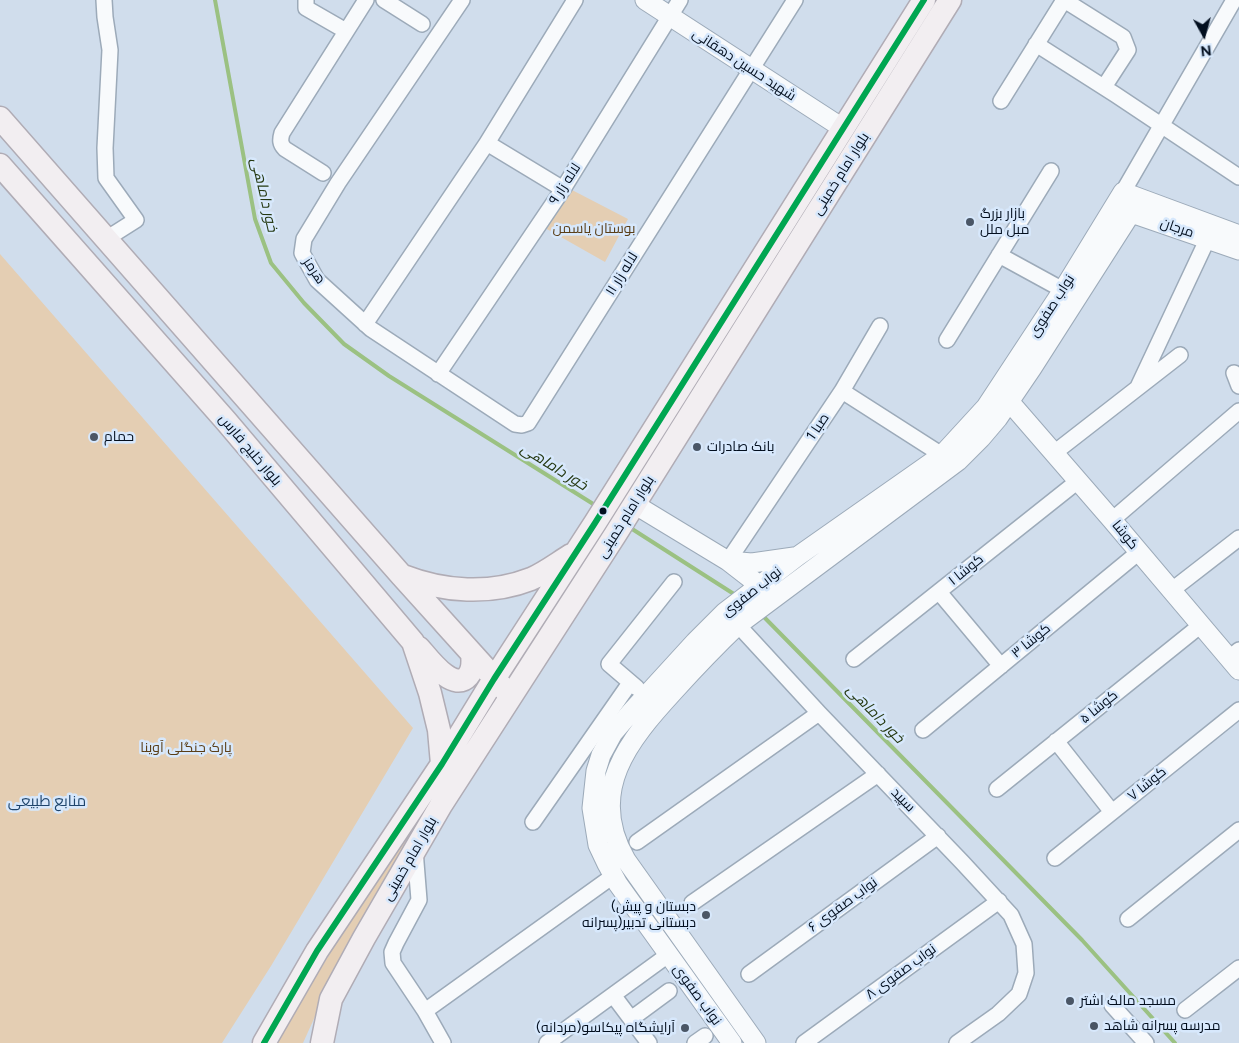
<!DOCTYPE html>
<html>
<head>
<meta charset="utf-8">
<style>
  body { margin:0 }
  #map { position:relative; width:1239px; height:1043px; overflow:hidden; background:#d0ddec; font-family:Figtree,sans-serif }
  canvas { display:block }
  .north { position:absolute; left:1179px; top:10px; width:50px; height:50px; -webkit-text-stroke:4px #d7e8fc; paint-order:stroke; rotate:173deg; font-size:14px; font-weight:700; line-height:20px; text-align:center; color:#020e1e }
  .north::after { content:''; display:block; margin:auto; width:18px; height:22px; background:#020e1e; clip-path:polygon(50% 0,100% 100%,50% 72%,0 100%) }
</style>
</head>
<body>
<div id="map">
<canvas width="1239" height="1043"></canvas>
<div class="north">N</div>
</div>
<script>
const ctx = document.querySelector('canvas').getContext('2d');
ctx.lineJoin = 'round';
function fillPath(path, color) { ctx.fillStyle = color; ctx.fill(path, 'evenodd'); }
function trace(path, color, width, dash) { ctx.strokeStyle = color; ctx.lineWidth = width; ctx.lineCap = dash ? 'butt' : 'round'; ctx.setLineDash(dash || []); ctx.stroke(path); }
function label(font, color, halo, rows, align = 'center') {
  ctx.font = font + ' Figtree,Cairo,sans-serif'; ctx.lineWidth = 5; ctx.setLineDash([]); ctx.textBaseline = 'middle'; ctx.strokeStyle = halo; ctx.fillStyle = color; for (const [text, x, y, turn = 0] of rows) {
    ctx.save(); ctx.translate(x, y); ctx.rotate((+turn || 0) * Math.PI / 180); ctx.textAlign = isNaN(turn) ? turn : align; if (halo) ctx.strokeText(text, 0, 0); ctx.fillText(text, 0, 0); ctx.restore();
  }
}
fillPath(new Path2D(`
  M 572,190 L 628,219 L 605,262 L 545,228 Z
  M 0,254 L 413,728 L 271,966 L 222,1043 L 0,1043 Z
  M 494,691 L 499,698 L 327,990 L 303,1043 L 274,1043 Z`), '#e4ceb3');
trace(new Path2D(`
  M 215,0 L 255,219 L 271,263 L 304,303 L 344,344 L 389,376 L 598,507
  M 629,527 L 737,596
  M 762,615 L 1082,940 L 1175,1043`), '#9bc182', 4);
const minor = new Path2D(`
  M 104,0 L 105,17 L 110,50 L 105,148 L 106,178 L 136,220 L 106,239
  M 306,0 L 306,8 L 346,31
  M 384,0 L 422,24
  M 462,0 L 338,183 L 304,239 L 302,253 L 317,280 L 371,329 L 515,424 L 522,425 L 528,423 L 795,0
  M 1064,0 L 1123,37 L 1128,50 L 1104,87
  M 1036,44 L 1116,95 L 1239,177
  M 1001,101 L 1064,0
  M 487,143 L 563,189
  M 323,173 L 285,149 C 280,144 280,140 282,133 L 366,0
  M 1123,192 L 1234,0
  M 999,255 L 1063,290
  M 365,324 L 487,143 L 575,0
  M 947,340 L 1051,171
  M 1234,373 L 1239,386
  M 438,374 L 563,189 L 680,0
  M 1138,387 L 1208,238
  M 842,391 L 880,326
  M 1054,453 L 1180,355
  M 1112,520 L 1239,411
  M 728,561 L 842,391 L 942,455
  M 1172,590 L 1239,538
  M 939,592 L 1001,666
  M 738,625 L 819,713 L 962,862 L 1011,915 L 1024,944 L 1026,973 L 1019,994 L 998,1014 L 957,1043
  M 1229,658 L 1239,650
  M 854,659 L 1078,481
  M 637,688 L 609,664 L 674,582
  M 923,730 L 1139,552
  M 1056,741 L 1112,812
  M 997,789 L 1201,625
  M 533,822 L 630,683
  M 637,842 L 819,713
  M 415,850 L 419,900 L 396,943 L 392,952 L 393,963 L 425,1011 L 443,1043
  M 1055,858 L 1239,710
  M 692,903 L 878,774
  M 1128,919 L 1239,830
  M 749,974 L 938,836
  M 613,995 L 649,1043
  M 1112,1005 L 1146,1043
  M 1185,1010 L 1239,968
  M 425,1011 L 613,876
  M 631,1019 L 669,991
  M 547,1043 L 668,955
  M 695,1043 L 705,1036
  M 804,1043 L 999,901`);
const tertiary = new Path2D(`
  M 645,0 L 844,129
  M 1120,209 L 1239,250
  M 1001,392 L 1112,520 L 1239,670
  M 634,504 L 728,561 L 768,592
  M 728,561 L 752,563 L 794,557
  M 732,1043 L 618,884 L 607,864 L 598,845 L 592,808 L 596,771 L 601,755 L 613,733 L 631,712 L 695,642 L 725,612 L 798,556 L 942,455 L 986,407 L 1063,290 L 1123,192 L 1239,235
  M 756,1043 L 626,860 C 586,791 629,740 674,691 C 695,668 716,646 738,625 L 958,461 L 981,438 L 998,418 L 1032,368 L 1140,199`);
const primary = new Path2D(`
  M 0,118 L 402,576 L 504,689
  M 0,165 L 226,421 L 413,642 L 430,693 L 439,730 L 442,764
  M 403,576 C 444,592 490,595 531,579 C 545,573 558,563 571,555
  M 419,648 C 428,658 453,693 468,676 C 473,670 473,662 472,654
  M 264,1043 L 317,951 L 442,764 L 494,679 L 595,523 L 924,0
  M 322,1043 L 331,999 L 364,938 L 441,805 L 615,535 L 950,0`);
trace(minor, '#9caab9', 18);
trace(tertiary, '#9caab9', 21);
trace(primary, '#b0acb5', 25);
trace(minor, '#f8fafc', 15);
trace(tertiary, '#f8fafc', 19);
trace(primary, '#f2eef1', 22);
trace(new Path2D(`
  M 264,1043 L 317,951 L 442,764 L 494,679 L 595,523 L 924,0`), '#00a651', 6);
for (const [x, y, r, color] of [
  [970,222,5,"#4a5666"],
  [94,437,5,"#4a5666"],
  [697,447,5,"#4a5666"],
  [603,511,4.5,"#020e1e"],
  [706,915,5,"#4a5666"],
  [1070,1001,5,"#4a5666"],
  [1094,1026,5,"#4a5666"],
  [685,1028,5,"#4a5666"]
]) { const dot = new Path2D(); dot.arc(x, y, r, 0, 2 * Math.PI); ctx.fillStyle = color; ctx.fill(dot); trace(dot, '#d7e8fc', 2); }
label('14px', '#020e1e', '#d7e8fc', [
  ["شهید حسین دهقانی",744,65,33],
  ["بلوار امام خمینی",841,174,-58],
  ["لاله زار ۹",565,184,-57],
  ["مرجان",1177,228,19],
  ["هرمز",314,271,56],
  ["لاله زار ۱۱",622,274,-58],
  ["نواب صفوی",1052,306,-57],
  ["صبا 1",818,427,-56],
  ["بلوار خلیج فارس",250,450,50],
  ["بلوار امام خمینی",626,517,-58],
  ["کوشا",1125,535,51],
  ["کوشا ۱",966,570,-39],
  ["نواب صفوی",752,592,-38],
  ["کوشا ۳",1031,641,-39],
  ["کوشا ۵",1099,707,-39],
  ["کوشا ۷",1147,784,-39],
  ["سپید",903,800,46],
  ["بلوار امام خمینی",410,859,-60],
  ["نواب صفوی ۶",843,905,-36],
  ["نواب صفوی ۸",901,972,-36],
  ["نواب صفوی",697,995,54]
]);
label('14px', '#020e1e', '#d7e8fc', [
  ["بازار بزرگ",980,214],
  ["مبل ملل",980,230],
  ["حمام",104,437],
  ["بانک صادرات",707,447],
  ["(دبستان و پیش",696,907,"right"],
  ["دبستانی تدبیر(پسرانه",696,923,"right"],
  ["مسجد مالک اشتر",1080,1001],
  ["مدرسه پسرانه شاهد",1104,1026],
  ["(آرایشگاه پیکاسو(مردانه",675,1028,"right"]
], 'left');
label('14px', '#5a3e17', '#d7e8fc', [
  ["بوستان یاسمن",594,229],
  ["پارک جنگلی آوینا",186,748]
]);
label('italic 15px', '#253811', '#d7e8fc', [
  ["خور داماهی",264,195,77],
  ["خور داماهی",554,467,32],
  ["خور داماهی",875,714,46]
]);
label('15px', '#1e446b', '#d7e8fc', [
  ["منابع طبیعی",47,802]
]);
</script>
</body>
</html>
